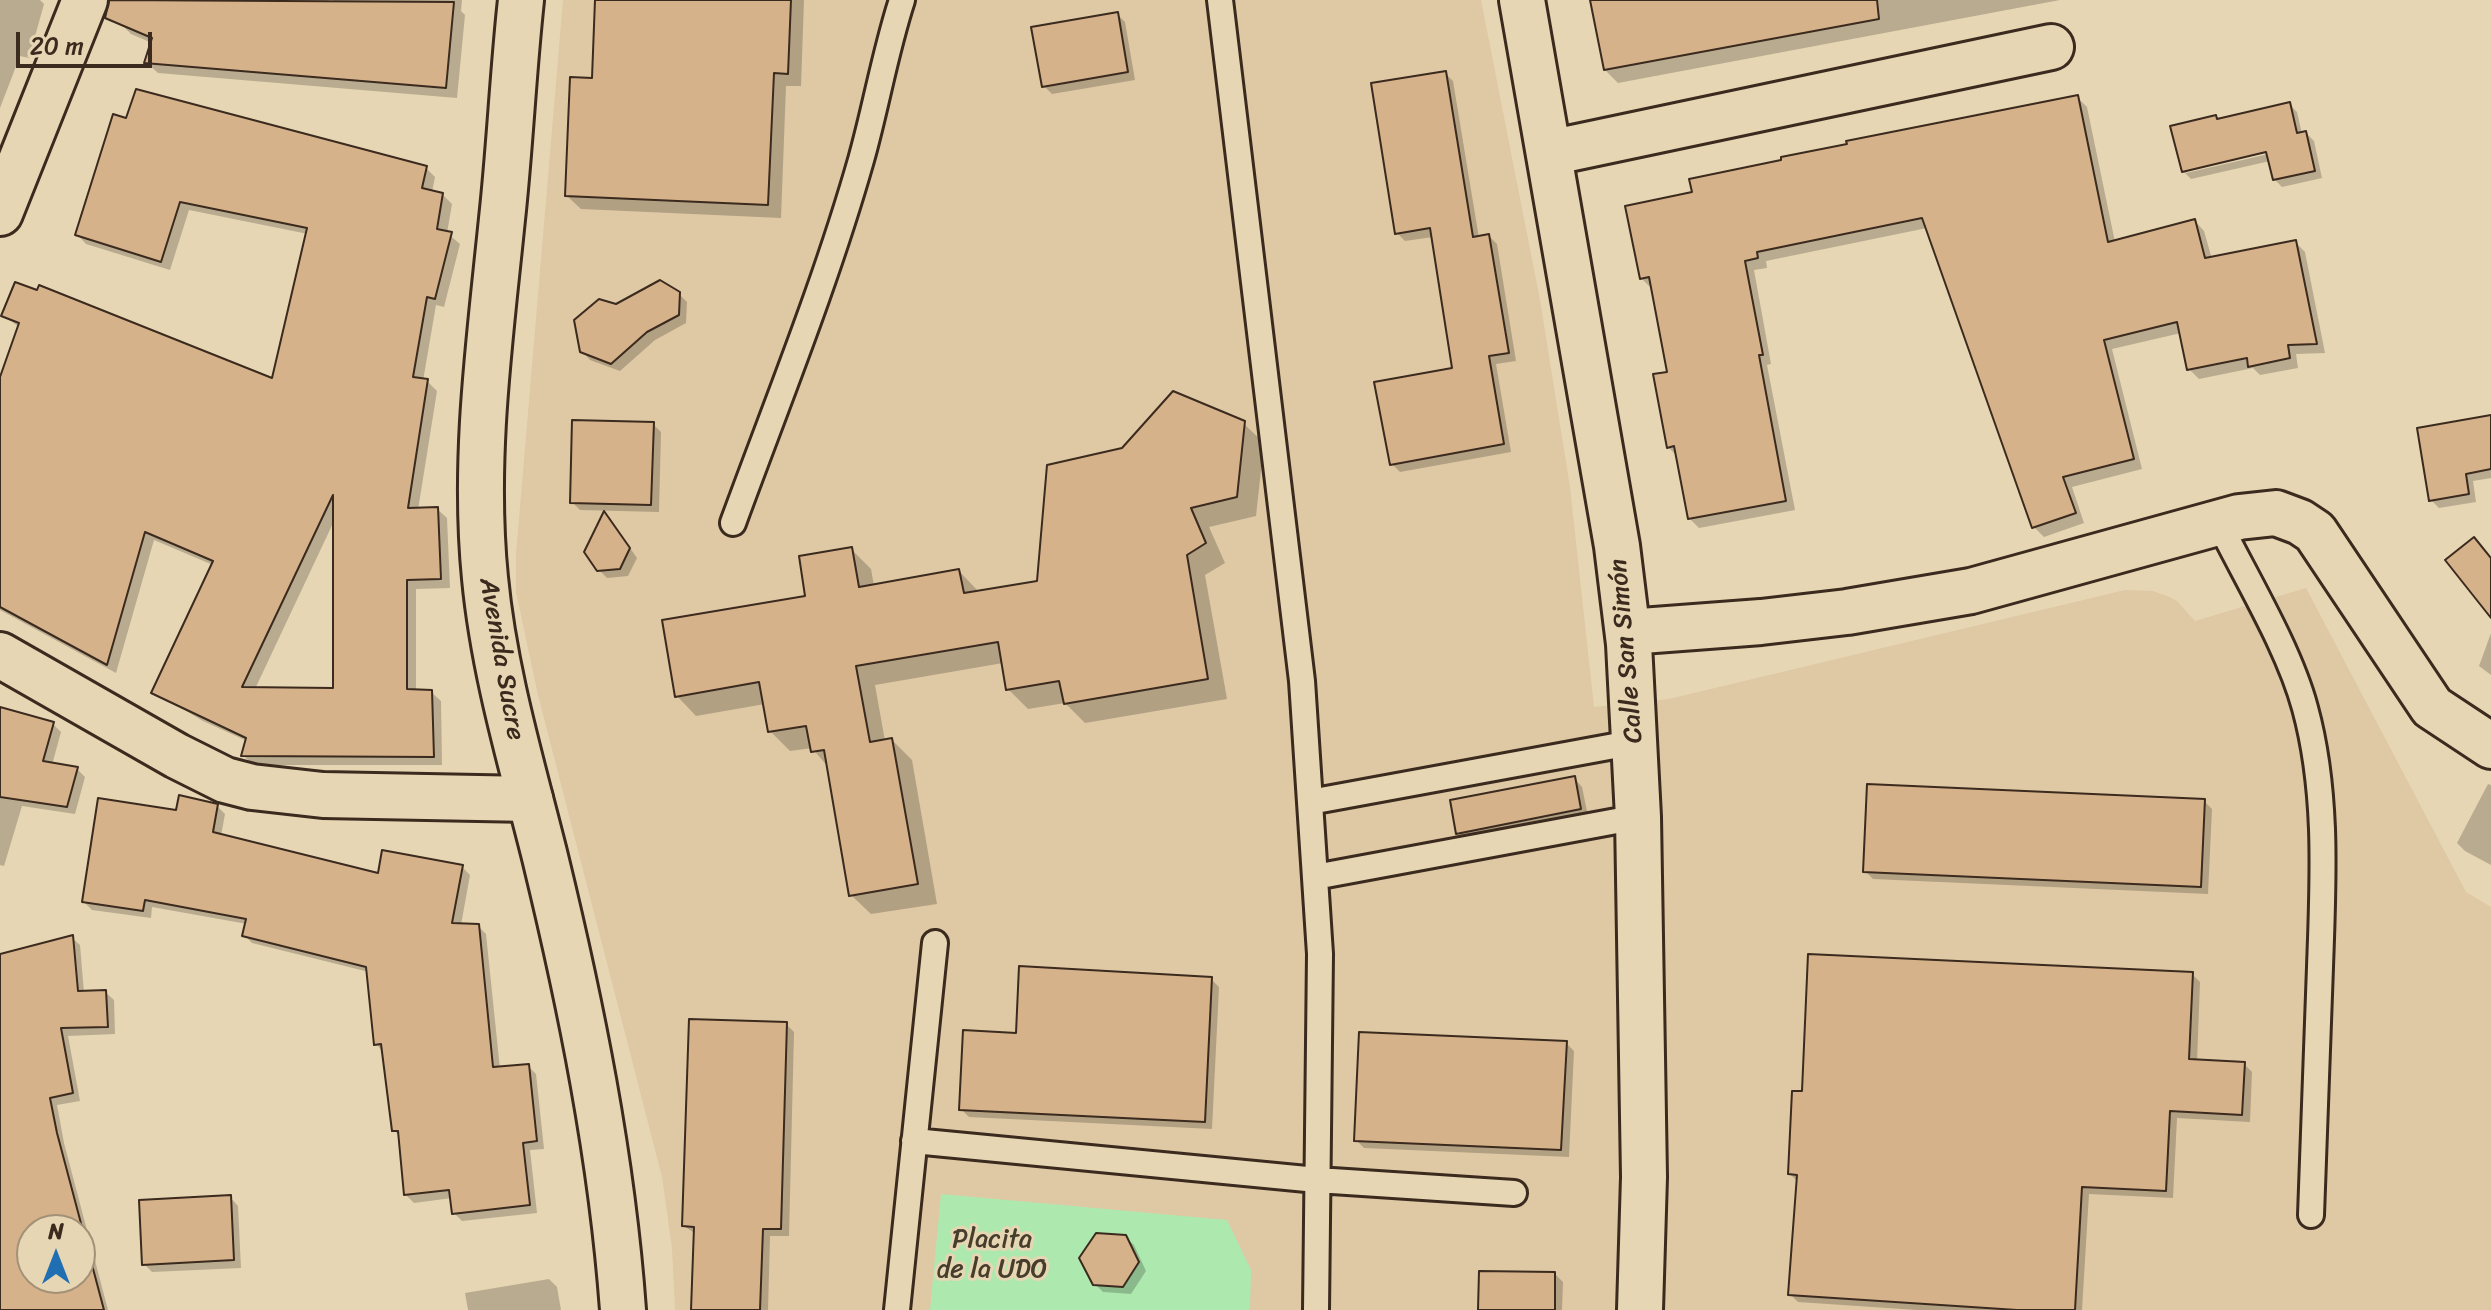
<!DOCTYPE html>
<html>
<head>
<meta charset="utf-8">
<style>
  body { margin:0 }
  #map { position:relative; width:2491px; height:1310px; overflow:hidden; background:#e7d6b3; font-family:Sriracha,sans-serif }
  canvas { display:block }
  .north { position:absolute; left:16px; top:1214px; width:80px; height:80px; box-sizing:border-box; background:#e7d6b3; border:2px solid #a29177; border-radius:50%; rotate:0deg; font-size:22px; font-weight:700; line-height:32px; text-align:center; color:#3b2a1e }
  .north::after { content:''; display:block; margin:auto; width:28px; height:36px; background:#1f6fb2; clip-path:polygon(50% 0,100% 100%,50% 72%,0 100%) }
  .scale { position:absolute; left:16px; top:32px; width:136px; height:36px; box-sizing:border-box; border:4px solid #3b2a1e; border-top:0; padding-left:10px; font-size:24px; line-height:28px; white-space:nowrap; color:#3b2a1e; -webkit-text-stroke:6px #e7d6b3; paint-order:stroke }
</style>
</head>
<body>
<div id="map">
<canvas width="2491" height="1310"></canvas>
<div class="north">N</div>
<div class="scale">20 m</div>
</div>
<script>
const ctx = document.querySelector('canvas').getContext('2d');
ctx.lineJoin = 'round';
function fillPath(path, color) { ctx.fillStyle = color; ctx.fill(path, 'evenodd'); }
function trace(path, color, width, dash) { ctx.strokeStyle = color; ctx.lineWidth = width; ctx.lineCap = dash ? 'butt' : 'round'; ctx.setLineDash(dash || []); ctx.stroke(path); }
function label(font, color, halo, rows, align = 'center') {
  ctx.font = font + ' Sriracha,sans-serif'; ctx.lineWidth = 6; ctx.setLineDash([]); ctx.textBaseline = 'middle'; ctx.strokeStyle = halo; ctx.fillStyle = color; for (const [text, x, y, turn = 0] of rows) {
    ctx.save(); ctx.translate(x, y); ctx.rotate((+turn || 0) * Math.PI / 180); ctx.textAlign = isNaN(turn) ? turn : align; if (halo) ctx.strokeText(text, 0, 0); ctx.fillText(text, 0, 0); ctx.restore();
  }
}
fillPath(new Path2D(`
  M 563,0 L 1481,0 L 1540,300 L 1570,487 L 1594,707 L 1669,699 L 2125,590 L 2153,591 L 2167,596 L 2177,601 L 2195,621 L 2306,588 L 2466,892 L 2491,907 L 2491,1310 L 675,1310 L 672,1248 L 662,1177 L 538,695 L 516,592 L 516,554 Z`), '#dfc8a4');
fillPath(new Path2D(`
  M 941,1194 L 1227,1220 L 1251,1270 L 1250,1310 L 930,1310 Z`), '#ade9af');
fillPath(new Path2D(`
  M 0,0 L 40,0 L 44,4 L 29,58 L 20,56 L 0,108 Z
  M 129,0 L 327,0 L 333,2 L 333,0 L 462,0 L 461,11 L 465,15 L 457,98 L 158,73 L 146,62 L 152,43 L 131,34 L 120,23 Z
  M 597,0 L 804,0 L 801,86 L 786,86 L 781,218 L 581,209 L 567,196 L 593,80 Z
  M 1592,0 L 2060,0 L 1618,83 L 1605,70 Z
  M 1117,14 L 1125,22 L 1135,80 L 1052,94 L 1044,86 Z
  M 1445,73 L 1453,81 L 1479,238 L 1489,236 L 1497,244 L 1516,361 L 1496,364 L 1511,452 L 1400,472 L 1392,464 L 1454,369 L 1433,237 L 1405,241 L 1397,233 Z
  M 2077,97 L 2087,107 L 2115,242 L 2195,221 L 2204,231 L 2212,259 L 2295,242 L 2305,252 L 2325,353 L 2296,354 L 2298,368 L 2260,375 L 2253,368 L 2199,379 L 2189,369 L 2181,333 L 2112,349 L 2142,469 L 2072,487 L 2084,523 L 2044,537 L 2034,527 L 1927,228 L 1766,261 L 1767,268 L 1754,270 L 1771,364 L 1767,365 L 1795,510 L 1699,528 L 1689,518 L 1678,457 L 1668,447 L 1669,374 L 1651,288 L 1641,278 L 1694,194 Z
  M 2289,104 L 2297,112 L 2302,134 L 2306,133 L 2314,141 L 2322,178 L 2282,187 L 2274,179 L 2270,161 L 2191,179 L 2183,171 L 2216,117 L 2219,120 ZM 2276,148 L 2277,152 L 2186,173 L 2186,169 Z
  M 114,117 L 426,168 L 435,177 L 432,192 L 442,194 L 452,204 L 447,233 L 460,244 L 444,307 L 436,305 L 423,381 L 427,381 L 437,391 L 418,510 L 437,509 L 447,518 L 450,588 L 416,589 L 416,692 L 431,692 L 441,701 L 442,765 L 253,765 L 244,756 L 247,741 L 203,721 L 164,698 L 213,565 L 154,540 L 116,673 L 0,610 L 0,383 L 19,327 L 4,316 L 274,380 L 308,234 L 189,210 L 170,270 L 86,244 L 77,234 ZM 335,519 L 335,690 L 255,689 Z
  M 679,294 L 687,302 L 686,323 L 655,340 L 620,371 L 590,360 L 582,351 L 616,307 Z
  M 2491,417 L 2491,478 L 2473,481 L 2476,502 L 2439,508 L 2431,500 Z
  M 1243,423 L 1264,443 L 1256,516 L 1209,527 L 1225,563 L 1205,575 L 1227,699 L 1085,723 L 1065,703 L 1028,709 L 1008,689 L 1003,663 L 875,685 L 885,741 L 892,740 L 912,760 L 937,904 L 871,914 L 851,895 L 829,768 L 812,748 L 790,751 L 770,731 L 765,704 L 696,716 L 677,696 L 808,597 L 851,549 L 871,569 L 874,586 L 959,571 L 978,591 L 1039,582 Z
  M 653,424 L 661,432 L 659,512 L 580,510 L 572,502 Z
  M 612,522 L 637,558 L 628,576 L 607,578 L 599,570 Z
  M 2491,633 L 2491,675 L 2479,666 Z
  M 0,709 L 53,724 L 61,732 L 52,765 L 77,769 L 85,777 L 75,814 L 22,806 L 4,866 L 0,865 Z
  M 1574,778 L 1582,787 L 1588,816 L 1466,841 L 1458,833 Z
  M 2488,784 L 2491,785 L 2491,865 L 2465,851 L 2457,843 Z
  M 2204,801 L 2212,809 L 2208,894 L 1873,879 L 1865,871 Z
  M 217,806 L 225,814 L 221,836 L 379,876 L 462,867 L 470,875 L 461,925 L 478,926 L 486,934 L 500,1069 L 528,1066 L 536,1074 L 544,1149 L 530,1150 L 537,1213 L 462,1221 L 454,1213 L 452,1198 L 414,1203 L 406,1195 L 400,1137 L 394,1130 L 384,1053 L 376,1044 L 369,972 L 252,943 L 244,935 L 247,924 L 152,907 L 151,918 L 92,910 L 84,902 L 178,812 Z
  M 72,938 L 80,945 L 84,993 L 105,992 L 114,1000 L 115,1034 L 68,1036 L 80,1101 L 57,1105 L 64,1143 L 108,1310 L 0,1310 L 0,956 ZM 32,1230 L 80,1230 L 80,1278 L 32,1278 Z
  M 2192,974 L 2200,982 L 2197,1062 L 2244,1064 L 2252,1072 L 2250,1122 L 2177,1118 L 2173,1198 L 2089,1194 L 2082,1310 L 1917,1310 L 1798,1302 L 1790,1294 L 1798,1182 L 1790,1174 L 1803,1093 Z
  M 1211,979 L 1219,987 L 1212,1129 L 969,1117 L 961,1109 L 1017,1035 Z
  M 786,1024 L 794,1032 L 789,1236 L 770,1236 L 768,1310 L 693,1310 L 696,1234 L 684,1226 Z
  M 1566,1043 L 1574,1051 L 1569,1157 L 1364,1148 L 1356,1140 Z
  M 230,1197 L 238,1206 L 241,1268 L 152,1272 L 144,1264 Z
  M 1125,1237 L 1134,1245 L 1146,1271 L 1131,1294 L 1103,1292 L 1095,1284 Z
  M 1555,1274 L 1563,1282 L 1562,1310 L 1480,1310 Z
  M 549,1279 L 557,1287 L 561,1310 L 468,1310 L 465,1293 Z`), '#0003');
const building = new Path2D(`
  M 109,0 L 454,2 L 446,88 L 144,63 L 152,38 L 105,18 Z
  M 595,0 L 791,0 L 788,74 L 774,73 L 768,205 L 565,196 L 570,77 L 592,78 Z
  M 1590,0 L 1877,0 L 1879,19 L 1604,70 Z
  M 1118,12 L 1128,72 L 1042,87 L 1031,27 Z
  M 1446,71 L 1473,237 L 1489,234 L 1509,353 L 1489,356 L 1504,444 L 1390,465 L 1374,382 L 1452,368 L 1430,228 L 1395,234 L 1371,83 Z
  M 136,89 L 427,166 L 422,188 L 443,193 L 437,229 L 452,232 L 435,299 L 427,297 L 413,377 L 428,379 L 408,508 L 438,507 L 441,579 L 407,580 L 407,689 L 432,690 L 434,757 L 241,756 L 246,738 L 151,693 L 213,561 L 145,532 L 107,665 L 0,607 L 0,377 L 19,323 L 1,316 L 15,282 L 37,290 L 39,285 L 272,378 L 307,228 L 180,202 L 161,262 L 75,235 L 113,114 L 126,118 ZM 333,495 L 333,688 L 242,687 Z
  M 2078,95 L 2108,242 L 2195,219 L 2205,258 L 2296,240 L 2317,344 L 2288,345 L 2290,358 L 2248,367 L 2247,358 L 2187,370 L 2177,322 L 2104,340 L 2134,459 L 2063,477 L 2076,513 L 2032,528 L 1922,218 L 1757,252 L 1758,258 L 1745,261 L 1763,355 L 1759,355 L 1786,501 L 1688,519 L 1674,446 L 1667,448 L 1653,374 L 1667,372 L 1649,277 L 1640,279 L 1625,206 L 1692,192 L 1689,179 L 1781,160 L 1781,157 L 1847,144 L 1846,141 Z
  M 2290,102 L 2297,133 L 2306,131 L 2315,171 L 2273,180 L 2266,152 L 2182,172 L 2170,126 L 2216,115 L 2217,119 Z
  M 660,280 L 680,292 L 679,315 L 647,332 L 611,364 L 580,352 L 574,320 L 599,299 L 616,304 Z
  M 1173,391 L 1245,421 L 1237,497 L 1191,508 L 1206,543 L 1187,555 L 1208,679 L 1064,704 L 1059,681 L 1006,690 L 998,642 L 856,666 L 870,742 L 892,738 L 918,884 L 849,896 L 824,750 L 811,752 L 806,726 L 768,732 L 759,682 L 675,697 L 662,620 L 805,596 L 799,556 L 852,547 L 859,587 L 959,569 L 964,593 L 1037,581 L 1047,465 L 1122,448 Z
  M 2491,415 L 2491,469 L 2466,474 L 2469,494 L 2429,501 L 2417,428 Z
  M 572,420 L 654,422 L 651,505 L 570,503 Z
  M 604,511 L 630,548 L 620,569 L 597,571 L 584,552 Z
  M 2474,537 L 2491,558 L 2491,618 L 2445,560 Z
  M 0,707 L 54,722 L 43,761 L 78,767 L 67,807 L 0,797 Z
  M 1575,776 L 1581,809 L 1456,834 L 1450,800 Z
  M 1867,784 L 2205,799 L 2201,887 L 1863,872 Z
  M 179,795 L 218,804 L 213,832 L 378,873 L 382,850 L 463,865 L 452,923 L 479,924 L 493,1067 L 529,1064 L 537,1141 L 523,1143 L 530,1205 L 452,1214 L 449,1190 L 404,1195 L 398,1131 L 392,1131 L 381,1044 L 374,1045 L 366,967 L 242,936 L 246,919 L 145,900 L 143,911 L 82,902 L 98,798 L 176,810 Z
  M 73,935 L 78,991 L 106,990 L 108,1027 L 61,1028 L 73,1093 L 50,1098 L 57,1133 L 104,1310 L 0,1310 L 0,954 ZM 32,1230 L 80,1230 L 80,1278 L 32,1278 Z
  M 1808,954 L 2193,972 L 2189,1059 L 2245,1062 L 2242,1115 L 2170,1111 L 2166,1191 L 2082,1187 L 2075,1310 L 2017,1310 L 1788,1295 L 1797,1175 L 1788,1174 L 1792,1091 L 1802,1091 Z
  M 1019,966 L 1212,977 L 1205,1122 L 959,1110 L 963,1030 L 1016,1033 Z
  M 689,1019 L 787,1022 L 781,1229 L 763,1229 L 760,1310 L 691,1310 L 694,1227 L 682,1226 Z
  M 1359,1032 L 1567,1041 L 1561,1150 L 1354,1141 Z
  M 231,1195 L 234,1260 L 142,1265 L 139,1200 Z
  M 1096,1233 L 1126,1235 L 1139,1262 L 1123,1287 L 1093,1285 L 1079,1258 Z
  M 1479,1271 L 1555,1272 L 1555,1310 L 1478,1310 Z`);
fillPath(building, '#d6b28b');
trace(building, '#3b2a1e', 2);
const service = new Path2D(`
  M 1220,0 L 1302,681 L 1320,954 L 1316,1310
  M 2218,521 C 2246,578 2289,648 2305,708 C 2328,792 2323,881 2320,967 C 2317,1049 2314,1132 2311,1215
  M 733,523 C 777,403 826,283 861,160 C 876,107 885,52 902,0
  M 1310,802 L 1636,742
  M 1315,877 L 1638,817
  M 914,1141 L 1317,1180 L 1514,1193
  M 897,1310 L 935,943`);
const minor = new Path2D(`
  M 1522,0 L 1617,546 L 1629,644 L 1638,817 L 1644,1177 L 1640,1310
  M 1549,153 L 2051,47
  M 0,213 L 85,0
  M 1628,632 L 1761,622 L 1847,612 L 1971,591 L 2239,517 L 2276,513 L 2300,522 L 2315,532 L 2432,707 L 2491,746
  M 0,655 L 177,756 L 225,780 L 252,787 L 323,795 L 530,799`);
const tertiary = new Path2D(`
  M 521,0 C 513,73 510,146 502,219 C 490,338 473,458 485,578 C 494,673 522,765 545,857 C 581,1005 612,1158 623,1310`);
trace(service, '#3b2a1e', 30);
trace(minor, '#3b2a1e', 50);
trace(tertiary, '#3b2a1e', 50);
trace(service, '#e7d6b3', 24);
trace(minor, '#e7d6b3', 44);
trace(tertiary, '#e7d6b3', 44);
label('26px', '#3b2a1e', '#e7d6b3', [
  ["Calle San Simón",1627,651,-95],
  ["Avenida Sucre",501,659,80]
]);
label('26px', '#463d2c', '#e7d6b3', [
  ["Placita",992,1240],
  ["de la UDO",992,1270]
]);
</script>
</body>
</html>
